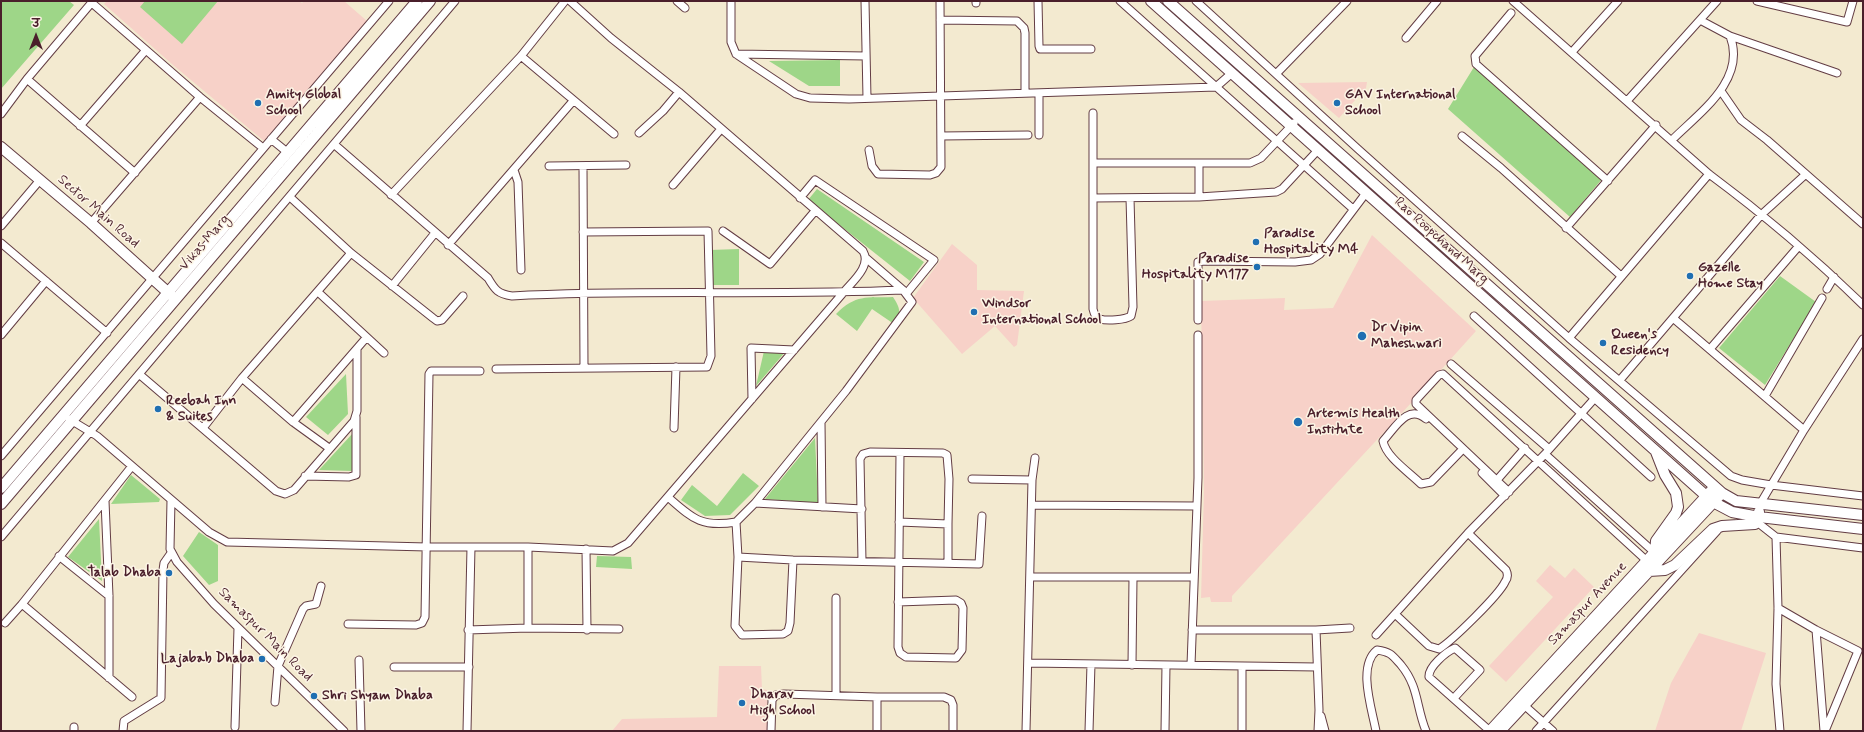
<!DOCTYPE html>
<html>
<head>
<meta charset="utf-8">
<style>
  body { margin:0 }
  #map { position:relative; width:1864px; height:732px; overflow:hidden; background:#f3ead0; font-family:Mynerve,"Playpen Sans Deva",sans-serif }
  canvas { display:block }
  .frame { position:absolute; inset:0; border:2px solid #4a1f2b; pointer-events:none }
  .north { position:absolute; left:16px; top:16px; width:40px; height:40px; -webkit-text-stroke:3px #fcf5e5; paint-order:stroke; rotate:0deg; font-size:11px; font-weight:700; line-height:16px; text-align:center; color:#4a1f2b }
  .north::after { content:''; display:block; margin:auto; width:14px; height:18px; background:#4a1f2b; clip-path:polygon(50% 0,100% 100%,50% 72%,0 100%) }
</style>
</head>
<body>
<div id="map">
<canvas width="1864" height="732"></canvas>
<div class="frame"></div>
<div class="north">उ</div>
</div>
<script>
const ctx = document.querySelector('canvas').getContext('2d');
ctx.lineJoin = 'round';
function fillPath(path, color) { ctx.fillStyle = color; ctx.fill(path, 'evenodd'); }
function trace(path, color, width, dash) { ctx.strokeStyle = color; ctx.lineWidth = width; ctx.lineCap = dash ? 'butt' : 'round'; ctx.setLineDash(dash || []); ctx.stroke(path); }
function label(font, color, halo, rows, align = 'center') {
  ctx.font = font + ' Mynerve,sans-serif'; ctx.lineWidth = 3; ctx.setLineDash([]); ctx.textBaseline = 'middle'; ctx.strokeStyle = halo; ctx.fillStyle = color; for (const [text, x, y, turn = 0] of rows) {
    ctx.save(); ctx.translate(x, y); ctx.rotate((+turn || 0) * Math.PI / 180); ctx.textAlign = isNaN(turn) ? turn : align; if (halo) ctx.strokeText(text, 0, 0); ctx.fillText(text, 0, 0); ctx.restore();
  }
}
fillPath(new Path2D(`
  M 107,1 L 299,1 L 302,3 L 304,1 L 344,1 L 367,21 L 264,141 L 173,65 L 104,4 Z
  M 1367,82 L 1366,88 L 1339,118 L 1298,83 Z
  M 1372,235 L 1476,331 L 1412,402 L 1232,596 L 1232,602 L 1211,602 L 1210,597 L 1201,598 L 1204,491 L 1201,301 L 1285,298 L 1284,310 L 1333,308 Z
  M 952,244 L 977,265 L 977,290 L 1024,291 L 1017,345 L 1014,347 L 995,326 L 962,354 L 913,298 Z
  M 1550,565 L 1565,578 L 1574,568 L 1594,587 L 1506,682 L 1489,666 L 1553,597 L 1536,581 Z
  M 1699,633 L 1766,653 L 1741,731 L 1655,731 L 1671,683 Z
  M 719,666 L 761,666 L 762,689 L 767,690 L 767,731 L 612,731 L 622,719 L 717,717 Z`), '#f7d1c8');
fillPath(new Path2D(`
  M 1,1 L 69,1 L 74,5 L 1,89 Z
  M 145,1 L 218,1 L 182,44 L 140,7 Z
  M 840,60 L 840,86 L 809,86 L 769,61 Z
  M 1474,67 L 1602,179 L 1570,217 L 1448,109 Z
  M 817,189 L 924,262 L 910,281 L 808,200 Z
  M 739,249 L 739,285 L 710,285 L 710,250 Z
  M 1780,276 L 1816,302 L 1765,385 L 1719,348 Z
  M 893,297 C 900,308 902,312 894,324 L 872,309 L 857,331 L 836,314 C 856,294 866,298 893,297 Z
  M 764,351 L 786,351 L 756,386 Z
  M 346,374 L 348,414 L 328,435 L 306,417 Z
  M 353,433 L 352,471 L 319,470 Z
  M 815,438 L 818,503 L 765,499 Z
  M 743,473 L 759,486 L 730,515 L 705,516 L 681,500 L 692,485 L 717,506 Z
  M 131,475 L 160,499 L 159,502 L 111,504 Z
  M 99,519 L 102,581 L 68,557 Z
  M 199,532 L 218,545 L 218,581 L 209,585 L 183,556 Z
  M 597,556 L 631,557 L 632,569 L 596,567 Z`), '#9ed688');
const street = new Path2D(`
  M 677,1 L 685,8
  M 731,1 L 731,42 L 736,54 L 796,94 L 810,98 L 849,99 L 1216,87 L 1232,73
  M 865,1 L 867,98
  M 1038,1 L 1039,46 L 1040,49 L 1091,49
  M 1120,1 L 1353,209
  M 1196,1 L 1358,149 L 1569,338 L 1731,476 L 1742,480 L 1771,485 L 1863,496
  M 1513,1 L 1709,174 C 1763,214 1815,258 1863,305
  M 1757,1 L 1847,22 L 1853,1
  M 92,3 L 200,97 L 263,148
  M 976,3 L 976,1
  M 1511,13 L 1475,56 L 1476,64 L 1608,181
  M 940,20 L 1017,21 L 1024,28 L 1025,33 L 1025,93
  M 1730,36 L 1837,73
  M 1406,38 L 1437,1
  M 1572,52 L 1618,1
  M 736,54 L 866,56
  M 521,56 L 614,134
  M 1276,74 L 1347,1
  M 27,79 L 135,173
  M 1721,91 L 1741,120 L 1767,140 L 1863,224
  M 1039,93 L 1039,135
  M 1627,101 L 1717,1
  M 1093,113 L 1093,309 C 1094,313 1095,317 1100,319 C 1107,321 1125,320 1131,316 L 1133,307 L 1130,198
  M 1,114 L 27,79 L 93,1
  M 80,126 L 146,50
  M 639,133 L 663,111 L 679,92
  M 941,136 L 1028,135
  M 1462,136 L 1501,168 L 1621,276
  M 271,139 L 287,152
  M 1672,140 C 1699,113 1747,80 1730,36 L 1700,20
  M 335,145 L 488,278 C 495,290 498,294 512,296 C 642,289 773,296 903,290
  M 869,150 L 872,166 L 878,174 L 930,175 L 936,173 L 941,167 L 940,1
  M 1093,163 L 1250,163 L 1261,158 L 1294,123
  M 549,166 L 626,165
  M 583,166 L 584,368
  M 514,170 L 518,182 L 521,270
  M 673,185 L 721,129
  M 391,195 L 521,56 L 565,1
  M 290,197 L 351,253 L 433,318 L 437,321 L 442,320 L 463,296
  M 1199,197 L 1199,164
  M 800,198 L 815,180 L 934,260 L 906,294
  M 1093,198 L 1199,197 L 1276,192 L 1282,189 L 1318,150
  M 91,223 L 200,97
  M 1,226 L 40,180
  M 1566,228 L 1656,125
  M 723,231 L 770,264 L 815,211
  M 1,243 L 107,333
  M 448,245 L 573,101
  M 392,286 L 435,233
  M 1827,289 L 1834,277
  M 318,292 L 384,353
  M 1474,316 L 1651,477
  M 1673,318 L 1804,430
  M 1198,320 L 1198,262 L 1204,261 L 1295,262 L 1311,260 L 1320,254 L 1366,193
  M 1,335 L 46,281
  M 1569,338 L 1709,174
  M 1710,349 L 1798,247
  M 1451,364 L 1549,449
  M 496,369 L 707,367 L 711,356 L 708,231 L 583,232
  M 139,374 L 276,491 L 285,494 L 294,490 L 354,421 L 357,411 L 357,349
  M 242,378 L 293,422 L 329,448
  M 1620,380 L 1761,215 L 1806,174
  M 1765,396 L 1822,298
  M 752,399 L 751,348 L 794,350
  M 69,419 L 97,436 L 209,532 L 227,542 L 427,547 L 528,547 L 613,551 L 628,543 L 843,293 C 852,282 872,266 863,251 L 679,92 L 611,38 L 570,1
  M 1426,419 C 1408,403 1395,428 1383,441 C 1386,457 1409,472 1421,484 L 1431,482 L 1460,452
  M 293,422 L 366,338
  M 821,422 L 822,507
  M 203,428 L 242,378 L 351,253
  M 674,428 L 676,367
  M 1545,454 L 1655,553
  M 1,456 L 389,1
  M 1482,473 L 1505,496
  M 305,476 L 349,477 L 356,475 L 356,417
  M 972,479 L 1032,480
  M 1497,480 L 1525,448
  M 1509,492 L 1416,404 L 1416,400 L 1439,375 L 1443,374 L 1647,561
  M 668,497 C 692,518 701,528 736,522 L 755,503 L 862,509
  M 171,500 L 170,549 L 177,562 L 214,604 L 344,731
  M 105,501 L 109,596 L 109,678
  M 755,503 L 846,391 L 912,302 L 903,290 L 866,258
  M 1760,504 L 1804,430 L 1863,339
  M 1033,505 L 1196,506
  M 736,522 L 738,557 L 735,626 L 742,635 L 783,634 L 788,631 L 790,623 L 793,560
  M 899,522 L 948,524 L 948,563
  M 1757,522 L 1776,537 L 1778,608 L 1776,684 L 1780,731
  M 1,537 L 455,1
  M 1776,537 L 1863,548
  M 528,547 L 528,628
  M 586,549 L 587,630
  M 59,556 L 109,596
  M 738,557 L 793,560 L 979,564 L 982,516
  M 862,561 L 860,459 L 863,454 L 870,452 L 943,453 L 947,455 L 949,479 L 948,524
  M 1031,577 L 1193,577
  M 836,598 L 836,695
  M 898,602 L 956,600 L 961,603 L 963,608 L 962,650 L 956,658 L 906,657 L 900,653 L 898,647 L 900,453
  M 1778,608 L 1816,630 L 1858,651 L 1825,731
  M 1395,614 L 1429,646 L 1439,649 C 1452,641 1499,595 1505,582 C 1508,578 1508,574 1506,570 L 1468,533
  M 5,623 L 22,604
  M 348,624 L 416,625 L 422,623 L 425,617 L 429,374 L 431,371 L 480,371
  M 468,630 L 528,628 L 619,629
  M 1192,630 L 1316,630 L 1350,628
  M 1316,630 L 1319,710 L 1318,731
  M 1816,630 L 1824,731
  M 1376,635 L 1468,533 L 1545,454 L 1595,398
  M 359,660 L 361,731
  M 1028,663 L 1317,667
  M 1132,665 L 1133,578
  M 1191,665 L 1198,478 L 1198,335
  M 1242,666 L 1242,731
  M 394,667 L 469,667
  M 132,697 L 22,604 L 132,466
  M 1454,698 L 1480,670 L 1455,648 C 1446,652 1428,667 1429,677 L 1490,731
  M 275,702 L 278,666 L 303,609 L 306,606 L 316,604 L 321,586
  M 1524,705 L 1553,731
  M 1321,716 L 1325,731
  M 74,727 L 74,731
  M 235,727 L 238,628
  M 123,731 L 124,721 L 161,698 L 163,570 L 164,563 L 171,553
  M 467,731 L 471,547
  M 771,731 L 772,700 L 776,695 L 784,694 L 877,697 L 944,697 L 951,700 L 953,705 L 953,731
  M 877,731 L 877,697
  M 1026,731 L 1032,480 L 1035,458
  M 1089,731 L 1091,664
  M 1165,731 L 1166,665
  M 1376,731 C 1372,709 1357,666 1377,650 C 1391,652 1392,655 1401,665 C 1419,687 1416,707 1426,731
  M 1536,731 L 1717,531`);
const secondary = new Path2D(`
  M 1151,1 L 1713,502 L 1732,512 L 1759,517 L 1863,529
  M 1168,1 L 1722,493 L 1500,731
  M 1,147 L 91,223 L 173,297
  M 1,488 L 417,1
  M 1722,493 L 1736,501 L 1863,515
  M 1,504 L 430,1
  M 1655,553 L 1656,541 L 1676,513 L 1678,507 L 1676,493 L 1665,475 L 1656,452
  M 1649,571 L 1665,570 L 1675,565 L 1713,529 L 1722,526 L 1755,524 L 1757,522 L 1759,512
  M 1490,731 L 1711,491`);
trace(street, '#633d44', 9);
trace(secondary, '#633d44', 12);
trace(street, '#fff', 7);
trace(secondary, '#fff', 10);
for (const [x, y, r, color] of [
  [258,103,4,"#1f6fb2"],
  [1337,103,4,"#1f6fb2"],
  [1256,242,4,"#1f6fb2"],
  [1257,267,4,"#1f6fb2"],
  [1690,276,4,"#1f6fb2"],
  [974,312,4,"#1f6fb2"],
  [1362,336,5,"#1f6fb2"],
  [1603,343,4,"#1f6fb2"],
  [158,409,4,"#1f6fb2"],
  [1298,422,5,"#1f6fb2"],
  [169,573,4,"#1f6fb2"],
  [262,659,4,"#1f6fb2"],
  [314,696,4,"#1f6fb2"],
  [742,703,4,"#1f6fb2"]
]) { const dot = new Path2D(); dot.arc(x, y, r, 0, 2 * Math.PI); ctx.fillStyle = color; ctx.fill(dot); trace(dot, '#fcf5e5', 1.5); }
label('bold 14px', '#4a1f2b', '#fcf5e5', [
  ["Amity Global",266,95],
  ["School",266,111],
  ["GAV International",1345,95],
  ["School",1345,111],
  ["Paradise",1264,234],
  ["Hospitality M4",1264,250],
  ["Paradise",1249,259,"right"],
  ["Hospitality M177",1249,275,"right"],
  ["Gazelle",1698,268],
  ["Home Stay",1698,284],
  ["Windsor",982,304],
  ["International School",982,320],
  ["Dr Vipin",1371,328],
  ["Maheshwari",1371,344],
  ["Queen's",1611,335],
  ["Residency",1611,351],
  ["Reebah Inn",166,401],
  ["& Suites",166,417],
  ["Artemis Health",1307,414],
  ["Institute",1307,430],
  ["Talab Dhaba",161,573,"right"],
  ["Lajabab Dhaba",254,659,"right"],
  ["Dharav",750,695],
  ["High School",750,711],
  ["Shri Shyam Dhaba",322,696]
], 'left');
label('14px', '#4a1f2b', '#fcf5e5', [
  ["Sector Main Road",98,212,41],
  ["Rao Roopchand Marg",1441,241,42],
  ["Vikas Marg",205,243,-49],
  ["Samaspur Avenue",1588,604,-47],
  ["Samaspur Main Road",265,635,45]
]);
</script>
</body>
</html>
